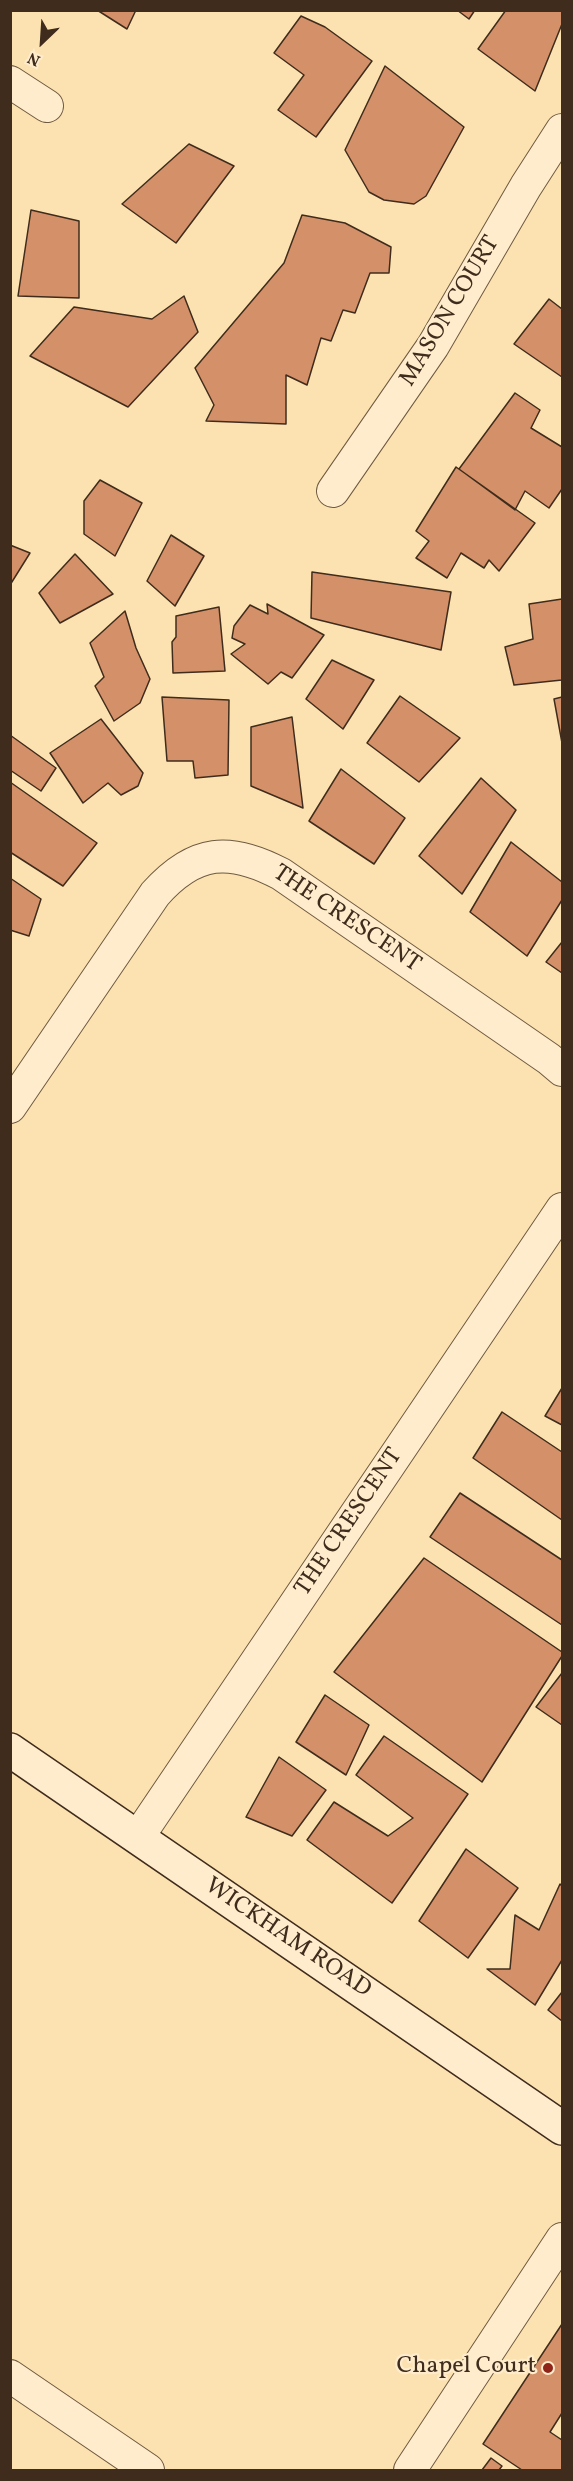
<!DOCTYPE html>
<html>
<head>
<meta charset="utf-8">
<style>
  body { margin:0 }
  #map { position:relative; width:573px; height:2481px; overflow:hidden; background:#fde2b1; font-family:Vollkorn,serif }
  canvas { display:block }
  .frame { position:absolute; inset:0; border:12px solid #3f2c1c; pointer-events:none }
  .north { position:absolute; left:12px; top:12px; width:60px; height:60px; -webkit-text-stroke:4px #feeccc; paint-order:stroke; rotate:205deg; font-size:16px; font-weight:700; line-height:24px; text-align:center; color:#3f2c1c }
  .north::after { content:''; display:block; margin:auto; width:21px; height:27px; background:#3f2c1c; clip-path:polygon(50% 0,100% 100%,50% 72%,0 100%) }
</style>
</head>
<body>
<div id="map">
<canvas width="573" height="2481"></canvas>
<div class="frame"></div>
<div class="north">N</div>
</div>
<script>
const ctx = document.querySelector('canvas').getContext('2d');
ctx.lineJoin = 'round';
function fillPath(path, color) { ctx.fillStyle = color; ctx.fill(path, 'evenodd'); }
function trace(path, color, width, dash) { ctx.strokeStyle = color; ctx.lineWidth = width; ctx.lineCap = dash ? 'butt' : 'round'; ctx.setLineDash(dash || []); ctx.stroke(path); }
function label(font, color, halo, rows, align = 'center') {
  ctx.font = font + ' Vollkorn,serif'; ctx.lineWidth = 4.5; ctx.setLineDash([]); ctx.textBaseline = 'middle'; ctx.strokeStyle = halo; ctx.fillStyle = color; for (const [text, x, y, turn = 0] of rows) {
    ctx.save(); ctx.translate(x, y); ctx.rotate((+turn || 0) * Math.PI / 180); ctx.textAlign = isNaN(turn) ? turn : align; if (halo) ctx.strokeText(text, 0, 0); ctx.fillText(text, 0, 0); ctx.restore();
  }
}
const building = new Path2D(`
  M 97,10 L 136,10 L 127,29 Z
  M 457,10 L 475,10 L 469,19 Z
  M 506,10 L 562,10 L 562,24 L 535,91 L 478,49 Z
  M 301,16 L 325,27 L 372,61 L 316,137 L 278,110 L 304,75 L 274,53 Z
  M 385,66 L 464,127 L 426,196 L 414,204 L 384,200 L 369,192 L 345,150 Z
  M 189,144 L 234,166 L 176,243 L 122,204 Z
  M 31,210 L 79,221 L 79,298 L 18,296 Z
  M 302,215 L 345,223 L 391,247 L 389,273 L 370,273 L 355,313 L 343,310 L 331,341 L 321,338 L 307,385 L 286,375 L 286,424 L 206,421 L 214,405 L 195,368 L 284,263 Z
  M 184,296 L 198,332 L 128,407 L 30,356 L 74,307 L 152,319 Z
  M 549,299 L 562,309 L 562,377 L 514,344 Z
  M 515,393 L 540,410 L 531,428 L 562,447 L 562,489 L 549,508 L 525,491 L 515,510 L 459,469 Z
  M 456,467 L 535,523 L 499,571 L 489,560 L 484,568 L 461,553 L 447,578 L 416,558 L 429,541 L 416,531 Z
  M 100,480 L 142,503 L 115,556 L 84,534 L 84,501 Z
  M 171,535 L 204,556 L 175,606 L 147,581 Z
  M 10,545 L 30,553 L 10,585 Z
  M 75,554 L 113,594 L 60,623 L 39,593 Z
  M 312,572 L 451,592 L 441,650 L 311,618 Z
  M 562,599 L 562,680 L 514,685 L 505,647 L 533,639 L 529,604 Z
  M 267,604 L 324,635 L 292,678 L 281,672 L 268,684 L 231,654 L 245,644 L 232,638 L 234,626 L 250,605 L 268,614 Z
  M 219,607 L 225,671 L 173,673 L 172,642 L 176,637 L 176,616 Z
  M 125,611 L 136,648 L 150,679 L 140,703 L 114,721 L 95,686 L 104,677 L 90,643 Z
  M 332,660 L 374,680 L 343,729 L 306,699 Z
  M 400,696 L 460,738 L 419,782 L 367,743 Z
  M 162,697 L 229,700 L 228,775 L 195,778 L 193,761 L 167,761 Z
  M 562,697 L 562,743 L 554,699 Z
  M 292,717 L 303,808 L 251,786 L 251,727 Z
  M 101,719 L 143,773 L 138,786 L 121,795 L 108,783 L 83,803 L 50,753 Z
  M 10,735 L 56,768 L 41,791 L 10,770 Z
  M 341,769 L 405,818 L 374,864 L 309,821 Z
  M 481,778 L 516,810 L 462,894 L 419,856 Z
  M 10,782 L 97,843 L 63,886 L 10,852 Z
  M 511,842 L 562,882 L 562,900 L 527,956 L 470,912 Z
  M 10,878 L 41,899 L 29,936 L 10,930 Z
  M 562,942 L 562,973 L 546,962 Z
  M 562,1388 L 562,1425 L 545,1416 Z
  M 502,1412 L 562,1452 L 562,1520 L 473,1458 Z
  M 460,1493 L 562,1560 L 562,1625 L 430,1537 Z
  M 424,1558 L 562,1652 L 562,1656 L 482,1782 L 334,1672 Z
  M 562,1673 L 562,1725 L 536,1707 Z
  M 325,1695 L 369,1725 L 346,1775 L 296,1742 Z
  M 384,1736 L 468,1794 L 392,1903 L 307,1840 L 334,1802 L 388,1836 L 413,1818 L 356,1775 Z
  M 279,1757 L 326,1790 L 292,1836 L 246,1817 Z
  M 466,1849 L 518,1888 L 468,1958 L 419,1921 Z
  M 560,1884 L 562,1886 L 562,1960 L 535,2005 L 487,1969 L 510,1969 L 515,1915 L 539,1930 Z
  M 562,1992 L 562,2021 L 548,2010 Z
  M 562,2324 L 562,2413 L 550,2432 L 562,2440 L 562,2470 L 522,2470 L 483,2444 Z
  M 491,2458 L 502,2466 L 499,2470 L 482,2470 Z`);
fillPath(building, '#d49169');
trace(building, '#3f2c1c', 1.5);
const street = new Path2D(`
  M 10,82 L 47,106
  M 333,491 L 433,346 L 526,186 L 562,130
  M 10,1107 L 155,894 C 195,849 230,847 281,874 L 549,1059 L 562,1070
  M 138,1837 L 562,1209
  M 10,2376 L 148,2470
  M 410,2470 L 562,2239`);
const secondary = new Path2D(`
  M 10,1750 L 562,2128`);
trace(street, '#6e5a41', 34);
trace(secondary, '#3f2c1c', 36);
trace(street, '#feeccc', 32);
trace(secondary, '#feeccc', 33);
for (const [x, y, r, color] of [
  [548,2368,6,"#8f2418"]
]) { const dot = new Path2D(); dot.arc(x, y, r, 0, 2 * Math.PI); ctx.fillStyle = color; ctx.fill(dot); trace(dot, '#feeccc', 2); }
label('24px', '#3f2c1c', '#feeccc', [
  ["MASON COURT",451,312,-59],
  ["THE CRESCENT",346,920,34],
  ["THE CRESCENT",350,1523,-56],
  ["WICKHAM ROAD",287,1939,34]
]);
label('24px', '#3f2c1c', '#feeccc', [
  ["Chapel Court",536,2368]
], 'right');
</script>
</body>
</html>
